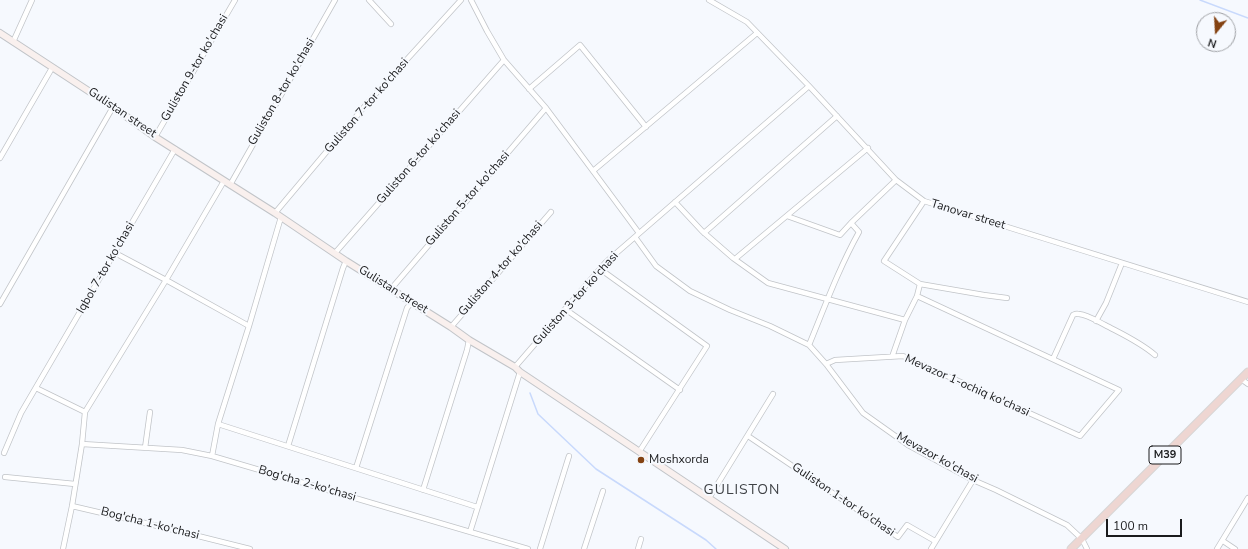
<!DOCTYPE html>
<html>
<head>
<meta charset="utf-8">
<style>
  body { margin:0 }
  #map { position:relative; width:1248px; height:549px; overflow:hidden; background:#f6f9fe; font-family:"Nunito Sans",sans-serif }
  canvas { display:block }
  .north { position:absolute; left:1196px; top:12px; width:40px; height:40px; box-sizing:border-box; background:#f6f9fe; border:1px solid #9ea0a4; border-radius:50%; rotate:198deg; font-size:11px; font-weight:700; line-height:16px; text-align:center; color:#1a1b1d }
  .north::after { content:''; display:block; margin:auto; width:14px; height:18px; background:#844212; clip-path:polygon(50% 0,100% 100%,50% 72%,0 100%) }
  .scale { position:absolute; left:1106px; top:519px; width:76px; height:18px; box-sizing:border-box; border:2px solid #1a1b1d; border-top:0; padding-left:5px; font-size:12px; line-height:14px; white-space:nowrap; color:#1a1b1d; -webkit-text-stroke:3px #f6f9fe; paint-order:stroke }
</style>
</head>
<body>
<div id="map">
<canvas width="1248" height="549"></canvas>
<div class="north">N</div>
<div class="scale">100 m</div>
</div>
<script>
const ctx = document.querySelector('canvas').getContext('2d');
ctx.lineJoin = 'round';
function trace(path, color, width, dash) { ctx.strokeStyle = color; ctx.lineWidth = width; ctx.lineCap = dash ? 'butt' : 'round'; ctx.setLineDash(dash || []); ctx.stroke(path); }
function label(font, color, halo, rows, align = 'center') {
  ctx.font = font + ' "Nunito Sans",sans-serif'; ctx.lineWidth = 4; ctx.setLineDash([]); ctx.textBaseline = 'middle'; ctx.strokeStyle = halo; ctx.fillStyle = color; for (const [text, x, y, turn = 0] of rows) {
    ctx.save(); ctx.translate(x, y); ctx.rotate((+turn || 0) * Math.PI / 180); ctx.textAlign = isNaN(turn) ? turn : align; if (halo) ctx.strokeText(text, 0, 0); ctx.fillText(text, 0, 0); ctx.restore();
  }
}
trace(new Path2D(`
  M 1200,0 L 1248,18
  M 530,393 L 538,414 L 596,469 L 706,540 L 716,549`), '#c8d9fc', 1.5);
const minor = new Path2D(`
  M 369,0 L 391,24
  M 471,0 L 487,31 L 504,60 L 546,108 L 593,171 L 639,233
  M 709,0 L 747,22 L 809,86 L 896,180 L 924,201 L 1248,302
  M 13,42 L 32,0
  M 529,89 L 580,45 L 646,127
  M 155,137 L 235,0
  M 0,158 L 52,68
  M 593,171 L 757,33
  M 230,185 L 335,0
  M 924,201 L 884,261 L 920,284 L 984,295 L 1007,298
  M 675,202 L 702,231 L 733,258 L 768,283 L 905,320
  M 275,213 L 370,100 L 461,0
  M 787,216 L 840,235 L 851,223 L 896,180
  M 704,233 L 837,116
  M 635,237 L 656,266 L 690,291 L 730,310 L 770,326 L 809,345 L 826,364 L 863,413 L 908,445 L 973,480 L 996,490 L 1067,525 L 1082,539 L 1087,549
  M 115,253 L 166,280 L 249,326
  M 335,253 L 504,60
  M 735,259 L 868,148
  M 600,269 L 707,346 L 639,452
  M 391,289 L 546,108
  M 0,304 L 113,107
  M 565,309 L 680,390
  M 1096,321 L 1106,303 L 1122,263
  M 451,327 L 551,212
  M 809,345 C 825,306 839,268 859,232 L 851,223
  M 892,357 L 905,320 L 917,296 L 920,284
  M 1053,359 L 1073,315 C 1075,314 1076,313 1079,314 C 1088,315 1097,321 1105,325 C 1122,334 1140,342 1155,355
  M 826,364 L 835,360 L 903,356 L 1080,436 L 1119,390 L 917,296
  M 515,367 L 606,262 L 809,86
  M 1241,379 L 1248,384
  M 36,388 L 85,412
  M 218,424 L 477,507
  M 748,436 L 898,537 L 907,525 L 935,541
  M 82,444 L 182,450 L 212,456 L 528,549
  M 288,446 L 343,268 L 346,261
  M 145,448 L 150,412
  M 4,453 L 21,413 L 175,149
  M 212,456 L 218,424 L 249,326 L 281,217
  M 356,468 L 407,308 L 412,302
  M 5,477 L 75,484
  M 423,490 L 467,350 L 469,340
  M 709,498 L 773,394
  M 72,506 L 162,527 L 250,549
  M 470,532 L 520,372
  M 1223,541 L 1235,549
  M 63,549 L 72,506 L 82,444 L 85,412 L 166,280 L 224,181
  M 540,549 L 569,456
  M 584,549 L 603,491
  M 638,549 L 641,539
  M 931,549 L 973,480
  M 1217,549 L 1248,498`);
const secondary = new Path2D(`
  M 0,33 L 113,107 L 155,137 L 275,213 L 346,261 L 451,327 L 469,340 L 515,367 L 520,372 L 785,549`);
const trunk = new Path2D(`
  M 1071,549 L 1248,372`);
trace(minor, '#c1c4c8', 6);
trace(secondary, '#c1c4c8', 8);
trace(trunk, '#d6d6d6', 9);
trace(minor, '#fff', 4.5);
trace(secondary, '#f9f0ee', 6);
trace(trunk, '#eed6d2', 7);
for (const [x, y, r, color] of [
  [641,460,4,"#844212"]
]) { const dot = new Path2D(); dot.arc(x, y, r, 0, 2 * Math.PI); ctx.fillStyle = color; ctx.fill(dot); trace(dot, '#f6f9fe', 1.5); }
for (const [x, y, w] of [
  [1165,455,32]
]) { const box = new Path2D(); box.roundRect(x - w / 2, y - 9, w, 18, 3); ctx.fillStyle = '#f6f9fe'; ctx.fill(box); trace(box, '#1a1b1d', 1); }
label('bold 11px', '#1a1b1d', null, [
  ["M39",1165,455]
]);
label('12px', '#1a1b1d', '#f6f9fe', [
  ["Guliston 9-tor ko'chasi",195,68,-60],
  ["Guliston 8-tor ko'chasi",282,92,-60],
  ["Guliston 7-tor ko'chasi",367,106,-49],
  ["Gulistan street",122,113,34],
  ["Guliston 6-tor ko'chasi",419,157,-49],
  ["Guliston 5-tor ko'chasi",468,199,-49],
  ["Tanovar street",968,215,17],
  ["Iqbol 7-tor ko'chasi",106,268,-60],
  ["Guliston 4-tor ko'chasi",501,269,-49],
  ["Gulistan street",393,290,32],
  ["Guliston 3-tor ko'chasi",576,299,-48],
  ["Mevazor 1-ochiq ko'chasi",967,386,24],
  ["Mevazor ko'chasi",937,458,29],
  ["Bog'cha 2-ko'chasi",307,484,16],
  ["Guliston 1-tor ko'chasi",843,500,34],
  ["Bog'cha 1-ko'chasi",150,524,14]
]);
label('12px', '#1a1b1d', '#f6f9fe', [
  ["Moshxorda",649,460]
], 'left');
ctx.letterSpacing = '1px';
label('14px', '#3f4246', '#f6f9fe', [
  ["GULISTON",742,491]
]);
ctx.letterSpacing = '0px';
</script>
</body>
</html>
